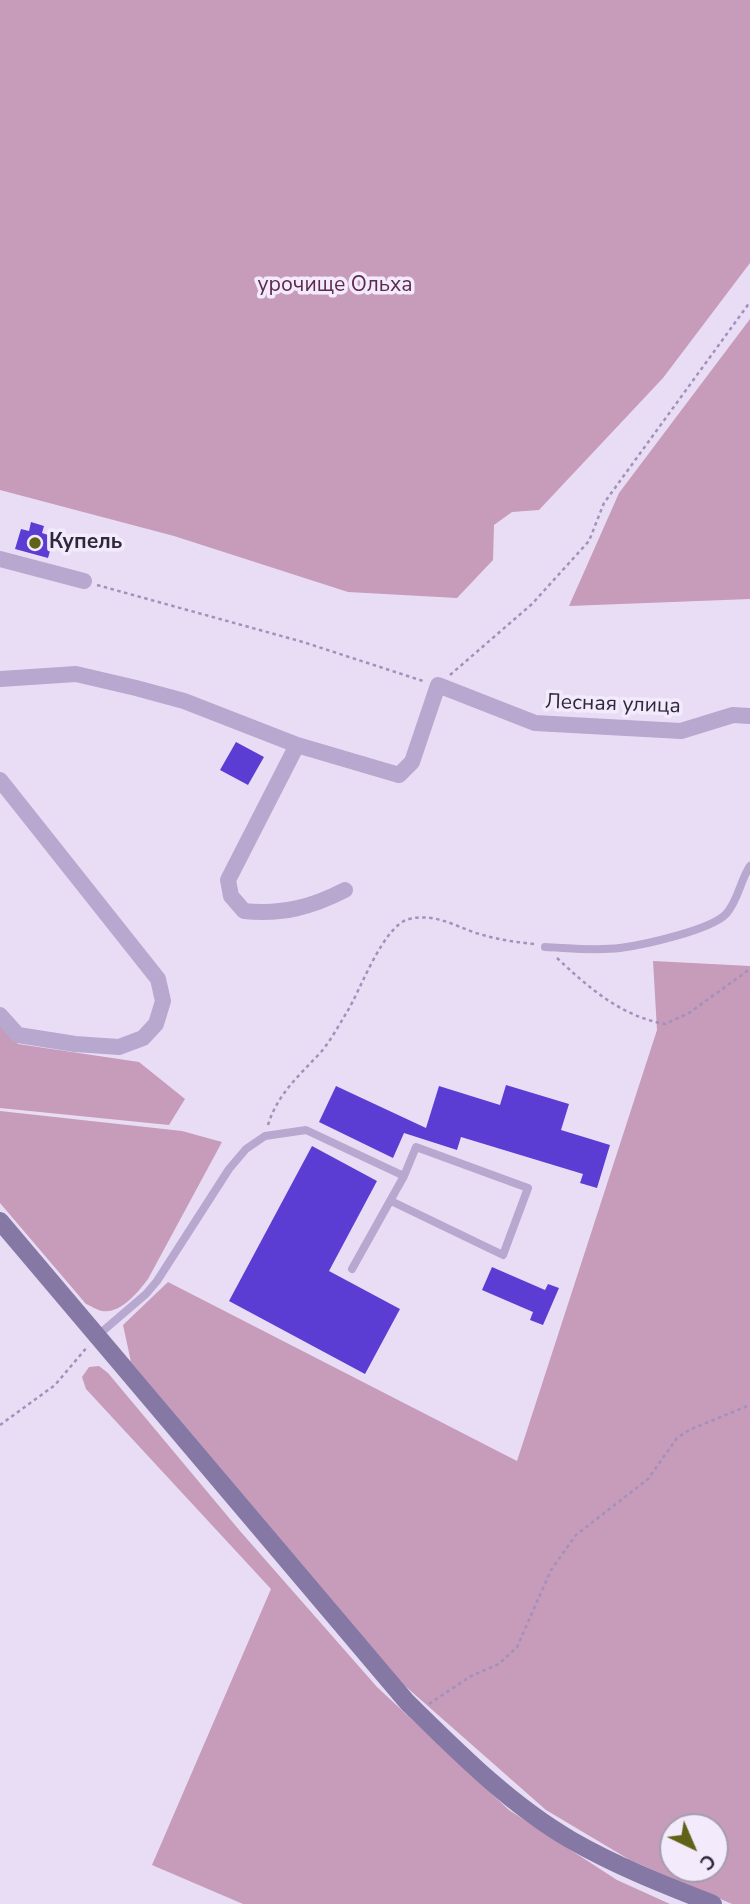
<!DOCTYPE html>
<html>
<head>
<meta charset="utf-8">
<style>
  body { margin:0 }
  #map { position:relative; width:750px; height:1904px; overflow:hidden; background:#e9ddf5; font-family:"Nunito Sans",sans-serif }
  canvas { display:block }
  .north { position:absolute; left:659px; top:1813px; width:70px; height:70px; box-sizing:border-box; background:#f3ebfc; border:2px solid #a49daf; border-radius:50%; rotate:136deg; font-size:19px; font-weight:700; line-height:28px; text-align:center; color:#2e283b }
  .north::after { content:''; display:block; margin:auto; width:24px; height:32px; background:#606218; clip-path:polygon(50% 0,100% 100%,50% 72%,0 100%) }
</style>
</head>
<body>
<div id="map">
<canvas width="750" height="1904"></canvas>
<div class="north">С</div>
</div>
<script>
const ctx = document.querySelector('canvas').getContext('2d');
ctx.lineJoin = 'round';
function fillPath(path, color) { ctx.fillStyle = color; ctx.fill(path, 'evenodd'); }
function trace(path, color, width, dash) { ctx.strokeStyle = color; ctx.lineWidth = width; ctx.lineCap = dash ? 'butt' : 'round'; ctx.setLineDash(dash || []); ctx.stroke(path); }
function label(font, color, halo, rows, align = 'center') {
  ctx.font = font + ' "Nunito Sans",sans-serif'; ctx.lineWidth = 7; ctx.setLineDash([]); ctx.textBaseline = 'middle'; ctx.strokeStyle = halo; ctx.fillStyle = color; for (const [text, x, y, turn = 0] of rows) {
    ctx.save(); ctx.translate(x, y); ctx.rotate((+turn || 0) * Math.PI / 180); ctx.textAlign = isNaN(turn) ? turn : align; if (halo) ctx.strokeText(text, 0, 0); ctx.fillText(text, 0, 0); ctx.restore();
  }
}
fillPath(new Path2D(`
  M 0,0 L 750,0 L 750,263 L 663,378 L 539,510 L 512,512 L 494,525 L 493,560 L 457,598 L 348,592 L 174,536 L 0,490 Z
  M 750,319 L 750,599 L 569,606 L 619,493 Z
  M 653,961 L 750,966 L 750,1904 L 732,1904 L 630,1860 L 546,1810 L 404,1685 L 131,1362 L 123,1325 L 168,1282 L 517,1461 L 657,1030 ZM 673,1827 L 715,1827 L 715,1869 L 673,1869 Z
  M 0,1026 L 18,1044 L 139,1062 L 185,1099 L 169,1125 L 0,1108 Z
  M 0,1111 L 182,1131 L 222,1142 L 148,1279 C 138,1292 121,1314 102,1311 C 97,1310 91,1306 86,1304 L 0,1203 Z
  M 99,1366 L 108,1373 L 240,1531 L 377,1687 L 509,1810 L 617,1880 L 670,1904 L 243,1904 L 152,1865 L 271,1589 L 86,1389 L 82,1377 L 89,1367 Z`), '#c79bba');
fillPath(new Path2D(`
  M 31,522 L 44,526 L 42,533 L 54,537 L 48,558 L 15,549 L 21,529 L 29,531 Z
  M 236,742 L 264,757 L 248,785 L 220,770 Z
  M 506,1085 L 569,1104 L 561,1130 L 610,1145 L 597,1188 L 580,1183 L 583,1174 L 461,1137 L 457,1150 L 404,1133 L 393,1158 L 319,1122 L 336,1086 L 426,1128 L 439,1086 L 500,1105 Z
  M 312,1146 L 377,1181 L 329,1271 L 400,1309 L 365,1374 L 229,1301 Z
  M 492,1267 L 545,1290 L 548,1284 L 559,1288 L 543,1325 L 530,1320 L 533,1312 L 482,1290 Z`), '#5c3dd4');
trace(new Path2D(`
  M 97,585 L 303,642 L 423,681
  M 450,675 L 532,604 L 589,541 L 604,503 L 750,302
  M 557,958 C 589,988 621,1016 665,1024 L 689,1013 L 750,969
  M 268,1125 C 278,1093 299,1076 321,1052 C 331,1040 339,1025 347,1012 C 361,989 383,926 409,919 C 434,913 453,925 476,933 C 495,939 514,942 534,944
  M 0,1425 L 55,1385 L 88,1346
  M 429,1704 L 471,1676 L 499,1664 L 517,1647 L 551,1570 L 576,1535 L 648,1479 L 677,1438 L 689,1430 L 750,1405`), '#a291bc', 2.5, [3.5, 3.5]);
trace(new Path2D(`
  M 545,947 C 569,948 595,951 620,948 C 643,945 711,930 726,914 C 738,901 740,881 750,866
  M 391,1201 L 503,1255 L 528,1188 L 416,1147 L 404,1176
  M 97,1336 L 146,1294 L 157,1281 L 229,1169 L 246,1149 L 265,1136 L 306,1130 L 404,1176 L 352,1269`), '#b8a7cf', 8);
trace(new Path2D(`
  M 0,559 L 84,581
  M 0,679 L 76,674 L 136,688 L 184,701 L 297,745 L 399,775 L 412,762 L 438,685 L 535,723 L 681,731 L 733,715 L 750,716
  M 297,745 L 228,880 L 231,896 L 244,911 C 282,915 312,907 345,890
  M 0,780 L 158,979 L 163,1001 L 156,1024 L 143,1038 L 119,1047 L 75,1044 L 18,1035 L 0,1015`), '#b8a7cf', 16);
trace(new Path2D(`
  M 0,1221 L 407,1702 C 457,1751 509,1804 571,1840 C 616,1866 665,1885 713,1904`), '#8678a4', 18);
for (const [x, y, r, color] of [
  [35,543,7,"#606218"]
]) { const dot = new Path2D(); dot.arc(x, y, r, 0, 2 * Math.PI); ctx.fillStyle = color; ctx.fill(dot); trace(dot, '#f3ebfc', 2.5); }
label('21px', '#5d294c', '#f3ebfc', [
  ["урочище Ольха",335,286]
]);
label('bold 21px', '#2e283b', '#f3ebfc', [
  ["Купель",49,543]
], 'left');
label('21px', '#2e283b', '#f3ebfc', [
  ["Лесная улица",613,705,2]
]);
</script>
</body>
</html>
